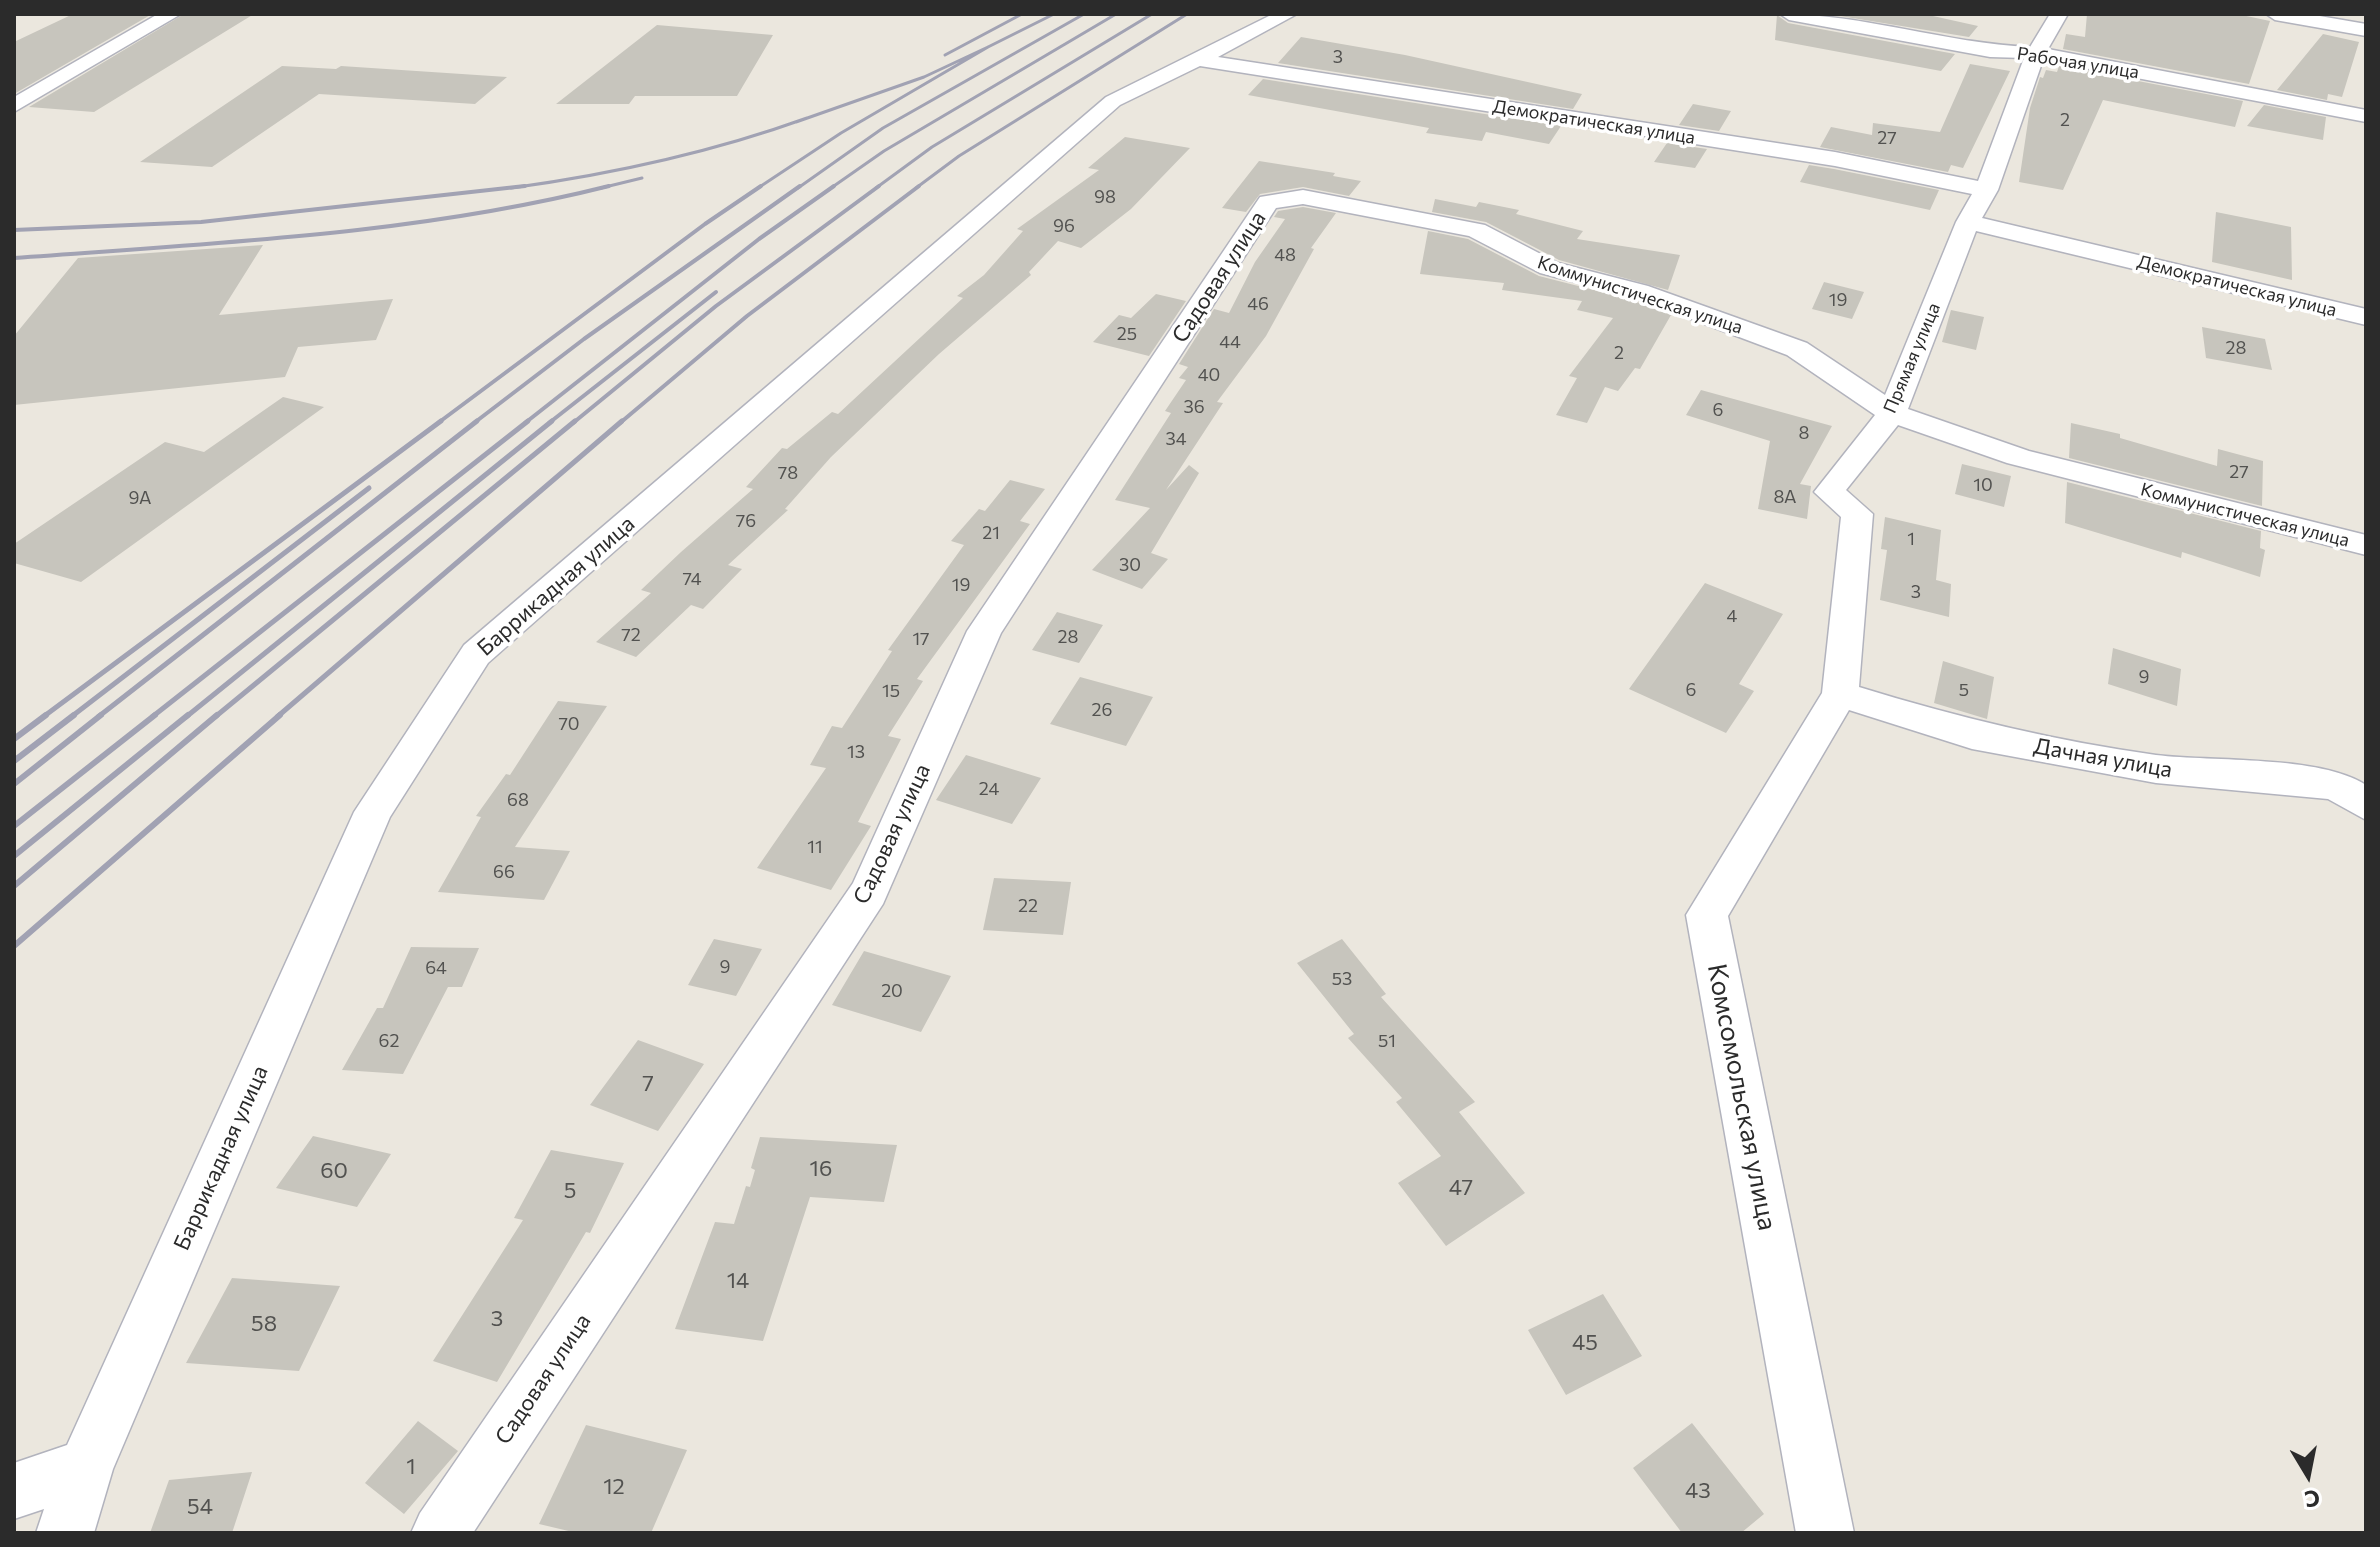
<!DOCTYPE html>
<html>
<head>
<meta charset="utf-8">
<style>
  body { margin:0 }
  #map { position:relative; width:2380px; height:1547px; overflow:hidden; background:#ebe7de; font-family:Commissioner,sans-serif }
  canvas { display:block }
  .frame { position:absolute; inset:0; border:16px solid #2b2b2b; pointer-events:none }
  .north { position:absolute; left:2268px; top:1435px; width:80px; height:80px; -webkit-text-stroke:6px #fff; paint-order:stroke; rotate:170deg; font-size:22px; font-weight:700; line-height:32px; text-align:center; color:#2b2b2b }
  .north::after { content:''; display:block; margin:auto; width:28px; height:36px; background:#2b2b2b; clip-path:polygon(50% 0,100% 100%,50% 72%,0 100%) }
</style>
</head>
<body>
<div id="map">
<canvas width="2380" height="1547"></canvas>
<div class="frame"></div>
<div class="north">С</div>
</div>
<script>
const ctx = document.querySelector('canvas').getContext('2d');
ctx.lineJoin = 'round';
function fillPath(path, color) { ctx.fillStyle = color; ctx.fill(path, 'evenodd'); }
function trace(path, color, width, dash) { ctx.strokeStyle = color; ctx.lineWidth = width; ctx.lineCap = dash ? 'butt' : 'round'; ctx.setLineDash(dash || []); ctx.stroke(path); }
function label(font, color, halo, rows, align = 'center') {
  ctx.font = font + ' Commissioner,sans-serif'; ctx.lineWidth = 7; ctx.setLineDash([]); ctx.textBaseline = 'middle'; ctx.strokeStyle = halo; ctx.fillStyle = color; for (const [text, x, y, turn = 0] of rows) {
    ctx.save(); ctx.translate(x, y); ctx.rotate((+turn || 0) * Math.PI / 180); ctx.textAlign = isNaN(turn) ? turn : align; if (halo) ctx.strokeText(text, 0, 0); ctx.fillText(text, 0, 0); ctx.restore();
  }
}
fillPath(new Path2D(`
  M 73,14 L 152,14 L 14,94 L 14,42 Z
  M 184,14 L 254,14 L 94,112 L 29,107 Z
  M 1828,14 L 1924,14 L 1978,26 L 1969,37 Z
  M 2087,14 L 2237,14 L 2270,21 L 2249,84 L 2063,49 L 2066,34 L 2085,37 Z
  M 1777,15 L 1788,23 L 1955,54 L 1941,71 L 1775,40 Z
  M 657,25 L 773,35 L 737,96 L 635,96 L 629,104 L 556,104 Z
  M 2323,34 L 2359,42 L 2342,97 L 2328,94 L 2327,100 L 2277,90 Z
  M 1301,37 L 1405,55 L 1582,94 L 1573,109 L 1278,63 Z
  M 1970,64 L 2010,71 L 1963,168 L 1951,165 L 1948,172 L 1820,147 L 1831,127 L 1872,135 L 1873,123 L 1940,132 Z
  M 282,66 L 336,69 L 341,66 L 507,77 L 475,104 L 319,94 L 212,167 L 140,162 Z
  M 2059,66 L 2243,101 L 2235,127 L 2103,100 L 2063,190 L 2019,182 L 2030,108 L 2040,77 L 2043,78 L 2046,70 L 2057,72 Z
  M 1263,79 L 1561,126 L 1549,144 L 1486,132 L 1482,141 L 1426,133 L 1429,128 L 1248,95 Z
  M 1693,104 L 1731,111 L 1719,131 L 1679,125 Z
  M 2264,105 L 2326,117 L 2323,140 L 2247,126 Z
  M 1125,137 L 1190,148 L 1131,209 L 1081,248 L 1058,241 L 1029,272 L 1031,275 L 939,354 L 831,457 L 785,509 L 788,510 L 728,565 L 742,569 L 703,609 L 691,605 L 636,657 L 596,642 L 651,593 L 641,590 L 681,552 L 753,489 L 746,487 L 782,448 L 787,449 L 832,412 L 838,414 L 963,298 L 957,296 L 984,275 L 1023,231 L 1017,229 L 1099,170 L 1088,168 Z
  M 1667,143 L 1707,149 L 1695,168 L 1654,162 Z
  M 1259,161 L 1335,173 L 1333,176 L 1361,181 L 1349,196 L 1303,187 L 1260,194 L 1246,212 L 1222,208 Z
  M 1809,165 L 1834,169 L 1939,190 L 1930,210 L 1800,182 Z
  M 1435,199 L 1476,207 L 1479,202 L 1519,210 L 1516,214 L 1583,231 L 1577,239 L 1680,255 L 1668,290 L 1559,260 L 1486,222 L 1432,212 Z
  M 1303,207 L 1336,213 L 1311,248 L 1314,249 L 1266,336 L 1217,402 L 1223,403 L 1166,490 L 1189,465 L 1199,473 L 1151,553 L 1168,559 L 1142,589 L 1092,570 L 1150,508 L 1115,500 L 1171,413 L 1165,411 L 1186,380 L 1179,378 L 1188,367 L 1179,364 L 1214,309 L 1229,313 L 1255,262 L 1285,219 L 1274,217 L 1278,211 Z
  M 2216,212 L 2291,227 L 2292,280 L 2212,262 Z
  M 1428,231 L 1468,239 L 1539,276 L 1629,299 L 1671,315 L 1640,369 L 1635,368 L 1618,391 L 1605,387 L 1587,423 L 1556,415 L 1577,378 L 1569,376 L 1613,318 L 1577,310 L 1582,301 L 1502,290 L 1504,283 L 1420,274 Z
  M 263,245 L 219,315 L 393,299 L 376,340 L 298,347 L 285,377 L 14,405 L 14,336 L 78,258 Z
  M 1824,282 L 1864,292 L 1852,319 L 1812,309 Z
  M 1156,294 L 1186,301 L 1149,356 L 1093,342 L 1119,315 L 1131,318 Z
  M 1951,310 L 1984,317 L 1976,350 L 1942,342 Z
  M 2202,327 L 2265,339 L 2272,370 L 2206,358 Z
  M 1701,390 L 1832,426 L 1800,484 L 1811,486 L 1807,519 L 1758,509 L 1770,441 L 1686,415 Z
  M 283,397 L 324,407 L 81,582 L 14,563 L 14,544 L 165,442 L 204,452 Z
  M 2071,423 L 2120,434 L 2120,438 L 2217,466 L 2218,449 L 2263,461 L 2262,506 L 2069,458 Z
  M 1962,464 L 2011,476 L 2004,507 L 1955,494 Z
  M 1010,480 L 1045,489 L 1020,521 L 1030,524 L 917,679 L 923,681 L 888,736 L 901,739 L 858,822 L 871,826 L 831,890 L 757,868 L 826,768 L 810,765 L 832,726 L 842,728 L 892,651 L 888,650 L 964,545 L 951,541 L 979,509 L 985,511 Z
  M 2067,482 L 2261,531 L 2260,548 L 2265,550 L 2260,577 L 2182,552 L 2181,558 L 2065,523 Z
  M 1885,517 L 1941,530 L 1936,580 L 1951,584 L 1949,617 L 1880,600 L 1887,550 L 1881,549 Z
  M 1705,583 L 1783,614 L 1739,684 L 1754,691 L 1726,733 L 1629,689 Z
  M 1057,612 L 1103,625 L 1079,663 L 1032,650 Z
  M 2113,648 L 2181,669 L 2177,706 L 2108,684 Z
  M 1943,661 L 1994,677 L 1987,719 L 1934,703 Z
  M 1080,677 L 1153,697 L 1126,746 L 1050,724 Z
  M 558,701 L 607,706 L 515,847 L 570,851 L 544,900 L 438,892 L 481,817 L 476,816 L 506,774 L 510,775 Z
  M 966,755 L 1041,778 L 1012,824 L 936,800 Z
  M 994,878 L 1071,882 L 1063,935 L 983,930 Z
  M 714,939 L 762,949 L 736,996 L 688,985 Z
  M 1342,939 L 1386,994 L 1381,997 L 1475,1102 L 1459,1112 L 1525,1193 L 1446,1246 L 1398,1183 L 1441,1156 L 1396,1102 L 1402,1098 L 1348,1038 L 1354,1034 L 1297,963 Z
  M 411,947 L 479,948 L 462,987 L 448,987 L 403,1074 L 342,1070 L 377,1008 L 383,1008 Z
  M 864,951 L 951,976 L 921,1032 L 832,1005 Z
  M 638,1040 L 704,1064 L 658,1131 L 590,1105 Z
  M 313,1136 L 391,1154 L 357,1207 L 276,1188 Z
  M 760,1137 L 897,1145 L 884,1202 L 810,1197 L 763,1341 L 675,1329 L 715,1222 L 734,1224 L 746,1186 L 750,1187 L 755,1170 L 751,1168 Z
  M 551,1150 L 624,1163 L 590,1233 L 586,1232 L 497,1382 L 433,1361 L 523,1220 L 514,1218 Z
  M 232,1278 L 340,1286 L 299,1371 L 186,1363 Z
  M 1603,1294 L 1642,1356 L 1566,1395 L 1528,1330 Z
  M 418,1421 L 458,1451 L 404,1514 L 365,1483 Z
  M 1692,1423 L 1764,1514 L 1741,1533 L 1682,1533 L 1633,1468 Z
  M 586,1425 L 687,1450 L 651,1533 L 577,1533 L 539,1524 Z
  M 252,1472 L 232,1533 L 150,1533 L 169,1480 Z`), '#c7c5bd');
const street = new Path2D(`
  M 158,14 L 181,14 L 14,112 L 14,97 Z
  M 1273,14 L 1297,14 L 1218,57 L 1835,152 L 1978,181 L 2024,58 L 1990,57 L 1789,20 L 1780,14 C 1864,14 1945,43 2030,47 L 2050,14 L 2068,14 L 2048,49 L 2366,110 L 2366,122 L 2043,60 L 1998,190 L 1982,218 L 2366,309 L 2366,325 L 1976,231 L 1908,409 L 2029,451 L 2366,535 L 2366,555 L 2007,463 L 1898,425 L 1846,490 L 1873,514 L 1859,687 C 1956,717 2055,741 2156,755 C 2214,762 2320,755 2366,785 L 2366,820 L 2328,799 L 2156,783 L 1972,749 L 1849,710 L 1728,916 L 1854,1533 L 1796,1533 L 1686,915 L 1822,693 L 1841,517 L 1814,492 L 1875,415 L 1787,355 L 1630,296 L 1540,273 L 1469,236 L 1303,204 L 1276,208 L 1001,633 L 883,904 L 473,1533 L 411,1533 L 420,1513 L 853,883 L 967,631 L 1260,197 L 1303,190 L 1485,225 L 1558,263 L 1648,286 L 1807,343 L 1885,395 L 1956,222 L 1972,194 L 1835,166 L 1200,66 L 1120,105 L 488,663 L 390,817 L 113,1469 L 94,1533 L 36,1533 L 44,1509 L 14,1519 L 14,1463 L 67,1445 L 354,812 L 464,645 L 1106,97 Z
  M 2266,14 L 2308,14 L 2366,24 L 2366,36 L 2275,20 Z`);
trace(street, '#b2b3bd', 3);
fillPath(street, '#fff');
trace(new Path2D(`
  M 988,47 L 1054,14
  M 945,55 L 1022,14
  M 511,188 C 613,174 710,153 807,118
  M 601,188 L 642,178
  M 758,188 L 841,133 L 988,47 L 924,77 L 796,122
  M 798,188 L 883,128 L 1084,14
  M 831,188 L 884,151 L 1116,14
  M 876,188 L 932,147 L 1152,14
  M 916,188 L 959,156 L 1187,14`), '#a1a2b3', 3);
trace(new Path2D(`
  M 14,230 L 201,222 L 525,186
  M 14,258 C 213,243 415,235 609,186
  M 438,423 L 705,224 L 761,186
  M 474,423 L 584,339 L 800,186
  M 525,423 L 759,239 L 834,186
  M 549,423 L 716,292
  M 573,423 L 716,306 L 879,186
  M 620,423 L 747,316 L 919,186`), '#a1a2b3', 4);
trace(new Path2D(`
  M 43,717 L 441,421
  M 71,717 L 369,488
  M 98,717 L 477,421
  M 152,717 L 528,421
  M 186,717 L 552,421
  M 215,717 L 575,421
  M 277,717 L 622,421`), '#a1a2b3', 5);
trace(new Path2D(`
  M 14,739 L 46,715
  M 14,761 L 74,715
  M 14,784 L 101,715
  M 14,826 L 155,715
  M 14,856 L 188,715
  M 14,886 L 217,715
  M 14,946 L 280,715`), '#a1a2b3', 6);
label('18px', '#525250', null, [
  ["3",1338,57],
  ["2",2065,120],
  ["27",1887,138],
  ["98",1105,197],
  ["96",1064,226],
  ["48",1285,255],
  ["19",1838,300],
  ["46",1258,304],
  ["25",1127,334],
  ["44",1230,342],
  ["28",2236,348],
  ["2",1619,353],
  ["40",1209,375],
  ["36",1194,407],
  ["6",1718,410],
  ["8",1804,433],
  ["34",1176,439],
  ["27",2239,472],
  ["78",788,473],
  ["10",1983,485],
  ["8А",1785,497],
  ["9А",140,498],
  ["76",746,521],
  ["21",991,533],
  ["1",1911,539],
  ["30",1130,565],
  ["74",692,579],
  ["19",961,585],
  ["3",1916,592],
  ["4",1732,616],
  ["72",631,635],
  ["28",1068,637],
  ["17",921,639],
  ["9",2144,677],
  ["6",1691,690],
  ["5",1964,690],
  ["15",891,691],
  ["26",1102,710],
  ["70",569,724],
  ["13",856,752],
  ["24",989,789],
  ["68",518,800],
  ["11",815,847],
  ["66",504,872],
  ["22",1028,906],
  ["9",725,967],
  ["64",436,968],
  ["53",1342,979],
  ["20",892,991],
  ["62",389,1041],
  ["51",1387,1041]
]);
label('18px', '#2b2b2b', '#fff', [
  ["Рабочая улица",2078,63,9],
  ["Демократическая улица",1594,122,9],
  ["Демократическая улица",2237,286,14],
  ["Коммунистическая улица",1640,295,18],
  ["Прямая улица",1912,358,-67],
  ["Коммунистическая улица",2245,515,14]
]);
label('22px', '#2b2b2b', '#fff', [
  ["Садовая улица",1219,277,-57],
  ["Баррикадная улица",556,586,-41],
  ["Дачная улица",2103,758,10],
  ["Садовая улица",892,834,-65],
  ["Баррикадная улица",221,1158,-66],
  ["Садовая улица",543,1379,-56]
]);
label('22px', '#525250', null, [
  ["7",648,1084],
  ["16",821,1169],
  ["60",334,1171],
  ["47",1461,1188],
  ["5",570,1191],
  ["14",738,1281],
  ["3",497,1319],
  ["58",264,1324],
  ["45",1585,1343],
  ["1",411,1467],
  ["12",614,1487],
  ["43",1698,1491],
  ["54",200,1507]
]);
label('26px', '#2b2b2b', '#fff', [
  ["Комсомольская улица",1742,1097,79]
]);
</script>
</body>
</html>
